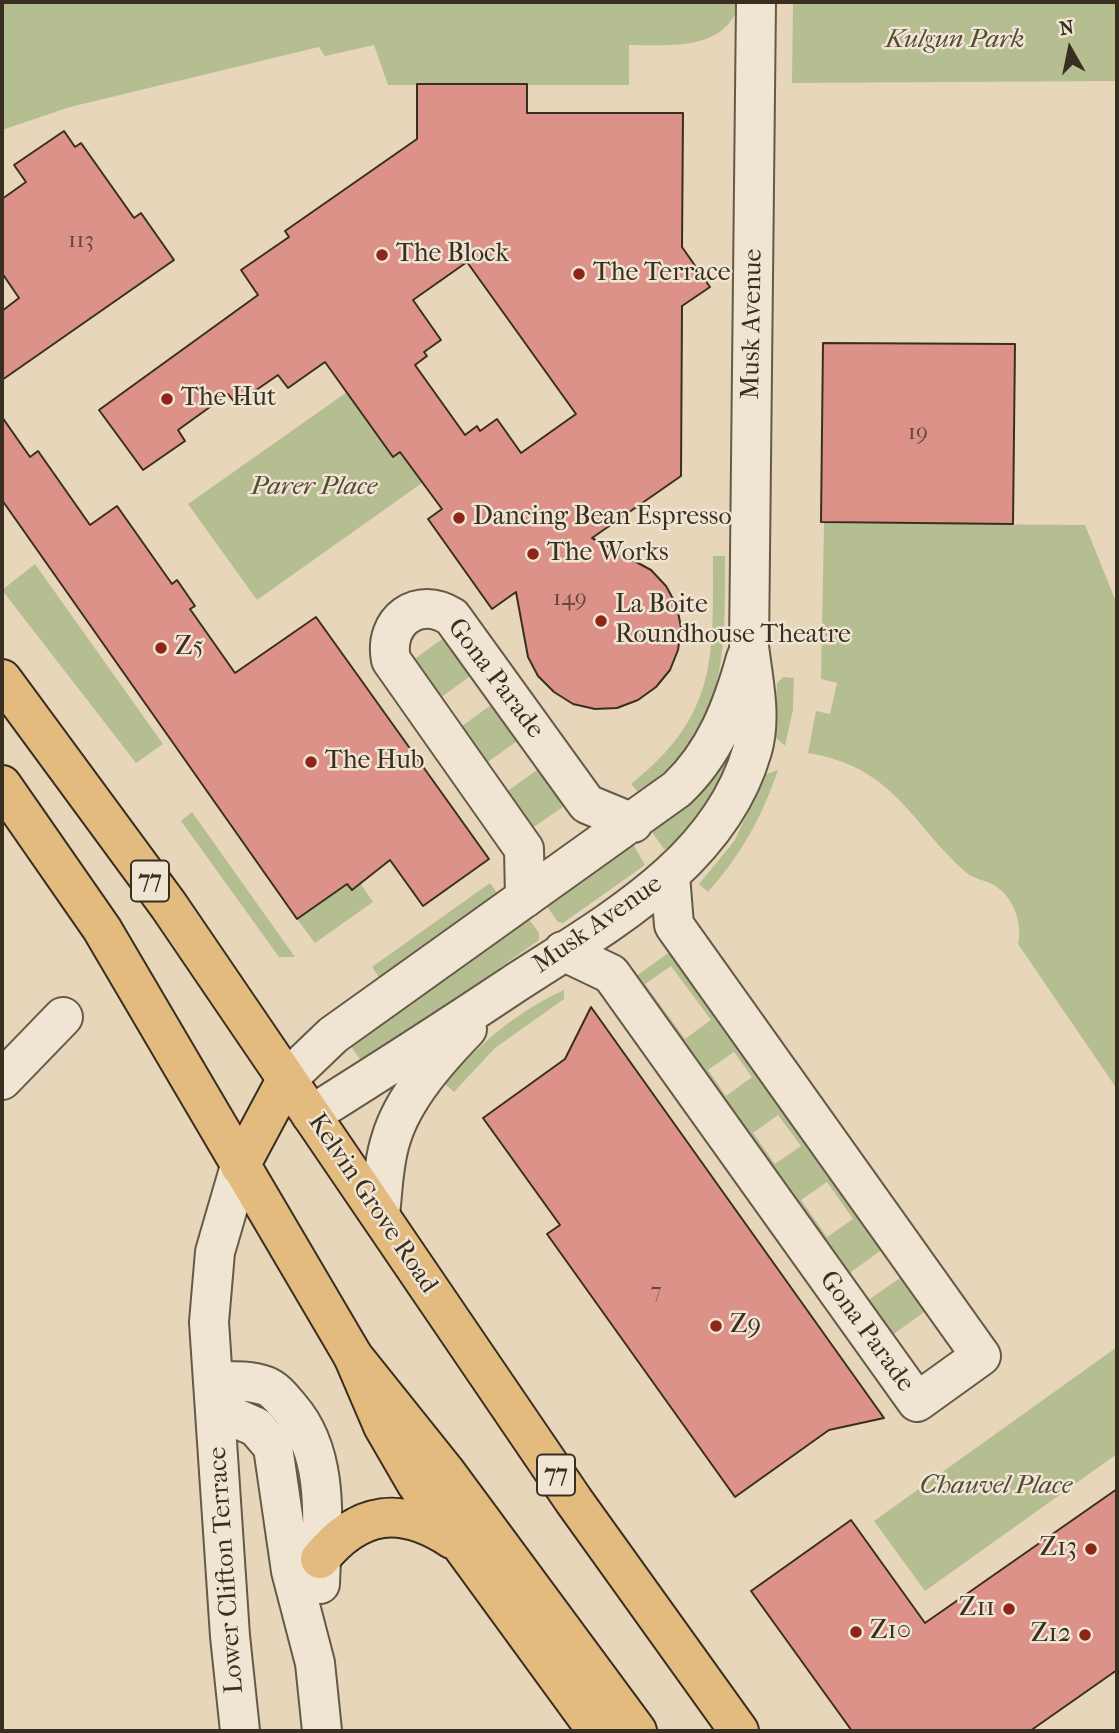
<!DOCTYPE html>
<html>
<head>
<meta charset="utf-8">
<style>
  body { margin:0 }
  #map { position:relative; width:1119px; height:1733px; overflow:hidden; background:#e8d6bb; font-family:"IM FELL French Canon",serif }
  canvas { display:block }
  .frame { position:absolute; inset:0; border:4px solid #392f20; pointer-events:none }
  .north { position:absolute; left:1035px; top:14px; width:70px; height:70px; -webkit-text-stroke:5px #f0e4d3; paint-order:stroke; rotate:351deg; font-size:19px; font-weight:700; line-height:28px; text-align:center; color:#392f20 }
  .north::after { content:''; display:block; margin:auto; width:24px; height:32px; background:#392f20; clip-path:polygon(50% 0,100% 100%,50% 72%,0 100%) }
</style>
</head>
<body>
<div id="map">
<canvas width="1119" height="1733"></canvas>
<div class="frame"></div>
<div class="north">N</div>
</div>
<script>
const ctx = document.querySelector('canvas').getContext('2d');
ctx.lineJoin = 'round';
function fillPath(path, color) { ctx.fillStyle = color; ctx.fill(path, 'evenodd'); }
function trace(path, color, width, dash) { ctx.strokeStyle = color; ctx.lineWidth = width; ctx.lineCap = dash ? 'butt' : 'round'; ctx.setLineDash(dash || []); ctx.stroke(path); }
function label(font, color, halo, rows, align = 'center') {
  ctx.font = font + ' "IM FELL French Canon",serif'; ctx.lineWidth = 5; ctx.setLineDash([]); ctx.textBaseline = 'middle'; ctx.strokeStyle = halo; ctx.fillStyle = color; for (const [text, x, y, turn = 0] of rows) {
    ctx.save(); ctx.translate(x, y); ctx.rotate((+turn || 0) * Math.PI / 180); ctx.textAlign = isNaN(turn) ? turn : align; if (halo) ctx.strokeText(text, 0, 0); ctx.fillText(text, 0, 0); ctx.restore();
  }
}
fillPath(new Path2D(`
  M 2,2 L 740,2 C 726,52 670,45 629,45 L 629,85 L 388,85 L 374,45 L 325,56 L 319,47 L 70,107 L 2,130 Z
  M 793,2 L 1117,2 L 1117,81 L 792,83 Z
  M 347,392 L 393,456 L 400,452 L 422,483 L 257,600 L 188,504 Z
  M 824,523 L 1085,525 L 1117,604 L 1117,1089 L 1018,944 C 1023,923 1013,895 992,884 C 985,880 974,879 968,874 C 909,823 897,768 808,753 L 816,711 L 830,714 L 837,683 L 821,679 Z
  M 713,556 L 725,556 C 725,657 728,727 639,793 L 631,784 C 718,715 713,657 713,556 Z
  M 35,564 L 163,744 L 136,763 L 2,590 Z
  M 453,631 L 480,669 L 432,704 L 405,666 Z
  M 783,677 L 794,678 L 793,710 L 785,746 L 774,736 L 777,683 Z
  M 491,705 L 517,741 L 488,762 L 462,726 Z
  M 733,746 L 739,750 C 725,775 693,846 664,849 L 651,831 Z
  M 547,763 L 573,800 L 525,833 L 499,797 Z
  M 778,770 C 762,817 741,855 708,892 L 699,884 L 735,840 L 764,775 Z
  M 192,812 L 295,957 L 279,957 L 181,821 Z
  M 632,842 L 645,865 L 563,923 L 558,922 L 546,905 Z
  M 360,883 L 373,902 L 315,943 L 297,919 L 347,884 Z
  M 490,883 L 497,893 L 379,977 L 372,967 Z
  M 528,918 L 539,933 L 539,940 L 370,1060 L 362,1062 L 350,1045 Z
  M 677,947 L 890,1244 L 840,1280 L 626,983 ZM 671,966 L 711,1020 L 685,1039 L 645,984 ZM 734,1052 L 752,1077 L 726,1096 L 708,1070 ZM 778,1115 L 801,1146 L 775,1164 L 753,1133 ZM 827,1182 L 853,1219 L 827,1237 L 801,1200 Z
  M 564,990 L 564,999 L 495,1048 L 454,1092 L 445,1084 C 477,1045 518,1011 564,990 Z
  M 910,1271 L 934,1305 L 884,1341 L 867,1301 Z
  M 1117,1347 L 1117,1454 L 925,1591 L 874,1521 Z`), '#b5be91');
const building = new Path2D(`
  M 417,84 L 527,84 L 527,113 L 683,113 L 682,247 L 710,287 L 682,306 L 681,476 L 592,538 L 651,570 L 666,586 L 677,606 L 681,628 L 678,650 L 670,670 L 656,687 L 638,700 L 617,708 L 595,709 L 573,704 L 554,692 L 538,676 L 528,657 L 516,592 L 492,609 L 428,519 L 442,509 L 400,452 L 393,457 L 325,362 L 288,388 L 278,375 L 236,404 L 228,394 L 178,430 L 185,441 L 143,470 L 99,410 L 258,295 L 241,270 L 289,237 L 285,231 L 417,139 ZM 467,262 L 576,414 L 521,453 L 497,419 L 480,431 L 477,426 L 465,435 L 415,365 L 427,356 L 424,352 L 441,340 L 413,300 Z
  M 64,131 L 75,147 L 81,143 L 134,218 L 141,213 L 174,260 L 2,380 L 2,311 L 19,298 L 2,273 L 2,199 L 26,182 L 14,165 Z
  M 823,343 L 1015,344 L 1013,524 L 821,522 Z
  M 2,417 L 30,457 L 38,451 L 90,525 L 117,506 L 172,584 L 177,580 L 195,606 L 190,609 L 235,673 L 316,617 L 489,859 L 423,906 L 390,860 L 352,890 L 347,884 L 297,919 L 2,500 Z
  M 591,1007 L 884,1418 L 829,1430 L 735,1497 L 547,1234 L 560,1225 L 483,1118 L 565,1059 Z
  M 1117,1489 L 1117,1670 L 1030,1731 L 852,1731 L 751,1591 L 851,1520 L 925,1623 Z`);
fillPath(building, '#dd9289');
trace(building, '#392f20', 2);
const minor = new Path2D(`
  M 525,898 L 524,849 L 391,660 C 383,621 418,595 452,617 L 587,804 L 633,823
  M 563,951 L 611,974 L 917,1402 L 981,1356 L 674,925 L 670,875
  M 2,1080 L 63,1017
  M 286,1080 L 333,1035 L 677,789 C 715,753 732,708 746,658
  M 311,1115 C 378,1073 445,1030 511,986 C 604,925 719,865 752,751 C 762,717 753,681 749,646 L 756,2
  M 380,1214 C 383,1190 383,1163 391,1139 C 403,1098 438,1059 467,1029
  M 213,1381 C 230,1381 250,1380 266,1386 C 276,1390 283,1400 290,1408 C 331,1455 322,1525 320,1584
  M 215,1409 L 256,1427 L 273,1447 L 291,1571 L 315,1663 L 322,1731
  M 240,1731 L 230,1636 L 209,1322 L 215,1252 L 240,1166`);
const major = new Path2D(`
  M 2,679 L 169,906 L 574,1501 L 739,1731
  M 2,785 L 102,929 L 353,1356 L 445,1471 L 637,1731
  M 240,1166 L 286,1080`);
const highway = new Path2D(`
  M 353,1356 L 383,1426 L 416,1483 L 597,1731
  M 320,1559 C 360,1510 401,1506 452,1539`);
trace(minor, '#655947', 42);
trace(major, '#392f20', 42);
trace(highway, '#392f20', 42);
trace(minor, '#f0e4d3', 38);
trace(major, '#e4bb7e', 38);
trace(highway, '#e4bb7e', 38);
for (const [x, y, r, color] of [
  [382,255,7,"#8f2418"],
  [579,274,7,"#8f2418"],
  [167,399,7,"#8f2418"],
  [459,518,7,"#8f2418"],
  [533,554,7,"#8f2418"],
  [601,621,7,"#8f2418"],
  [161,648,7,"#8f2418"],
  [311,762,7,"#8f2418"],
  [716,1326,7,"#8f2418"],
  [1091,1549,7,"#8f2418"],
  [1009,1609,7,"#8f2418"],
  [856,1632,7,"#8f2418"],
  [1085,1635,7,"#8f2418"]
]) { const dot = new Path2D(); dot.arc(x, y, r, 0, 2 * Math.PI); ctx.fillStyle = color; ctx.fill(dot); trace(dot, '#f0e4d3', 2.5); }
label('23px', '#62483a', null, [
  ["113",81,241],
  ["19",918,433],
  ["149",570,599],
  ["7",656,1292]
]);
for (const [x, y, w] of [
  [150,881,38],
  [556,1475,38]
]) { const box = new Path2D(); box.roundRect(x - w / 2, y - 20.5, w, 41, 5); ctx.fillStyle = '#f0e4d3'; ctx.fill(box); trace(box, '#392f20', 2); }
label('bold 24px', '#392f20', null, [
  ["77",150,881],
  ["77",556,1475]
]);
label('italic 26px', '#524c37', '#f0e4d3', [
  ["Kulgun Park",955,41],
  ["Parer Place",314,488],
  ["Chauvel Place",996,1487]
]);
label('26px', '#392f20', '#f0e4d3', [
  ["The Block",396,255],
  ["The Terrace",593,274],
  ["The Hut",181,399],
  ["Dancing Bean Espresso",473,518],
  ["The Works",547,554],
  ["La Boite",615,606],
  ["Roundhouse Theatre",615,636],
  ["Z5",175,648],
  ["The Hub",325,762],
  ["Z9",730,1326],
  ["Z13",1077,1549,"right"],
  ["Z11",995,1609,"right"],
  ["Z10",870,1632],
  ["Z12",1071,1635,"right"]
], 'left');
label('26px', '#392f20', '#f0e4d3', [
  ["Musk Avenue",753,324,-89],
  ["Gona Parade",495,679,53],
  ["Musk Avenue",598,925,-35],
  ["Kelvin Grove Road",372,1204,56],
  ["Gona Parade",866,1332,54],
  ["Lower Clifton Terrace",227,1570,-94]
]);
</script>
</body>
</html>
